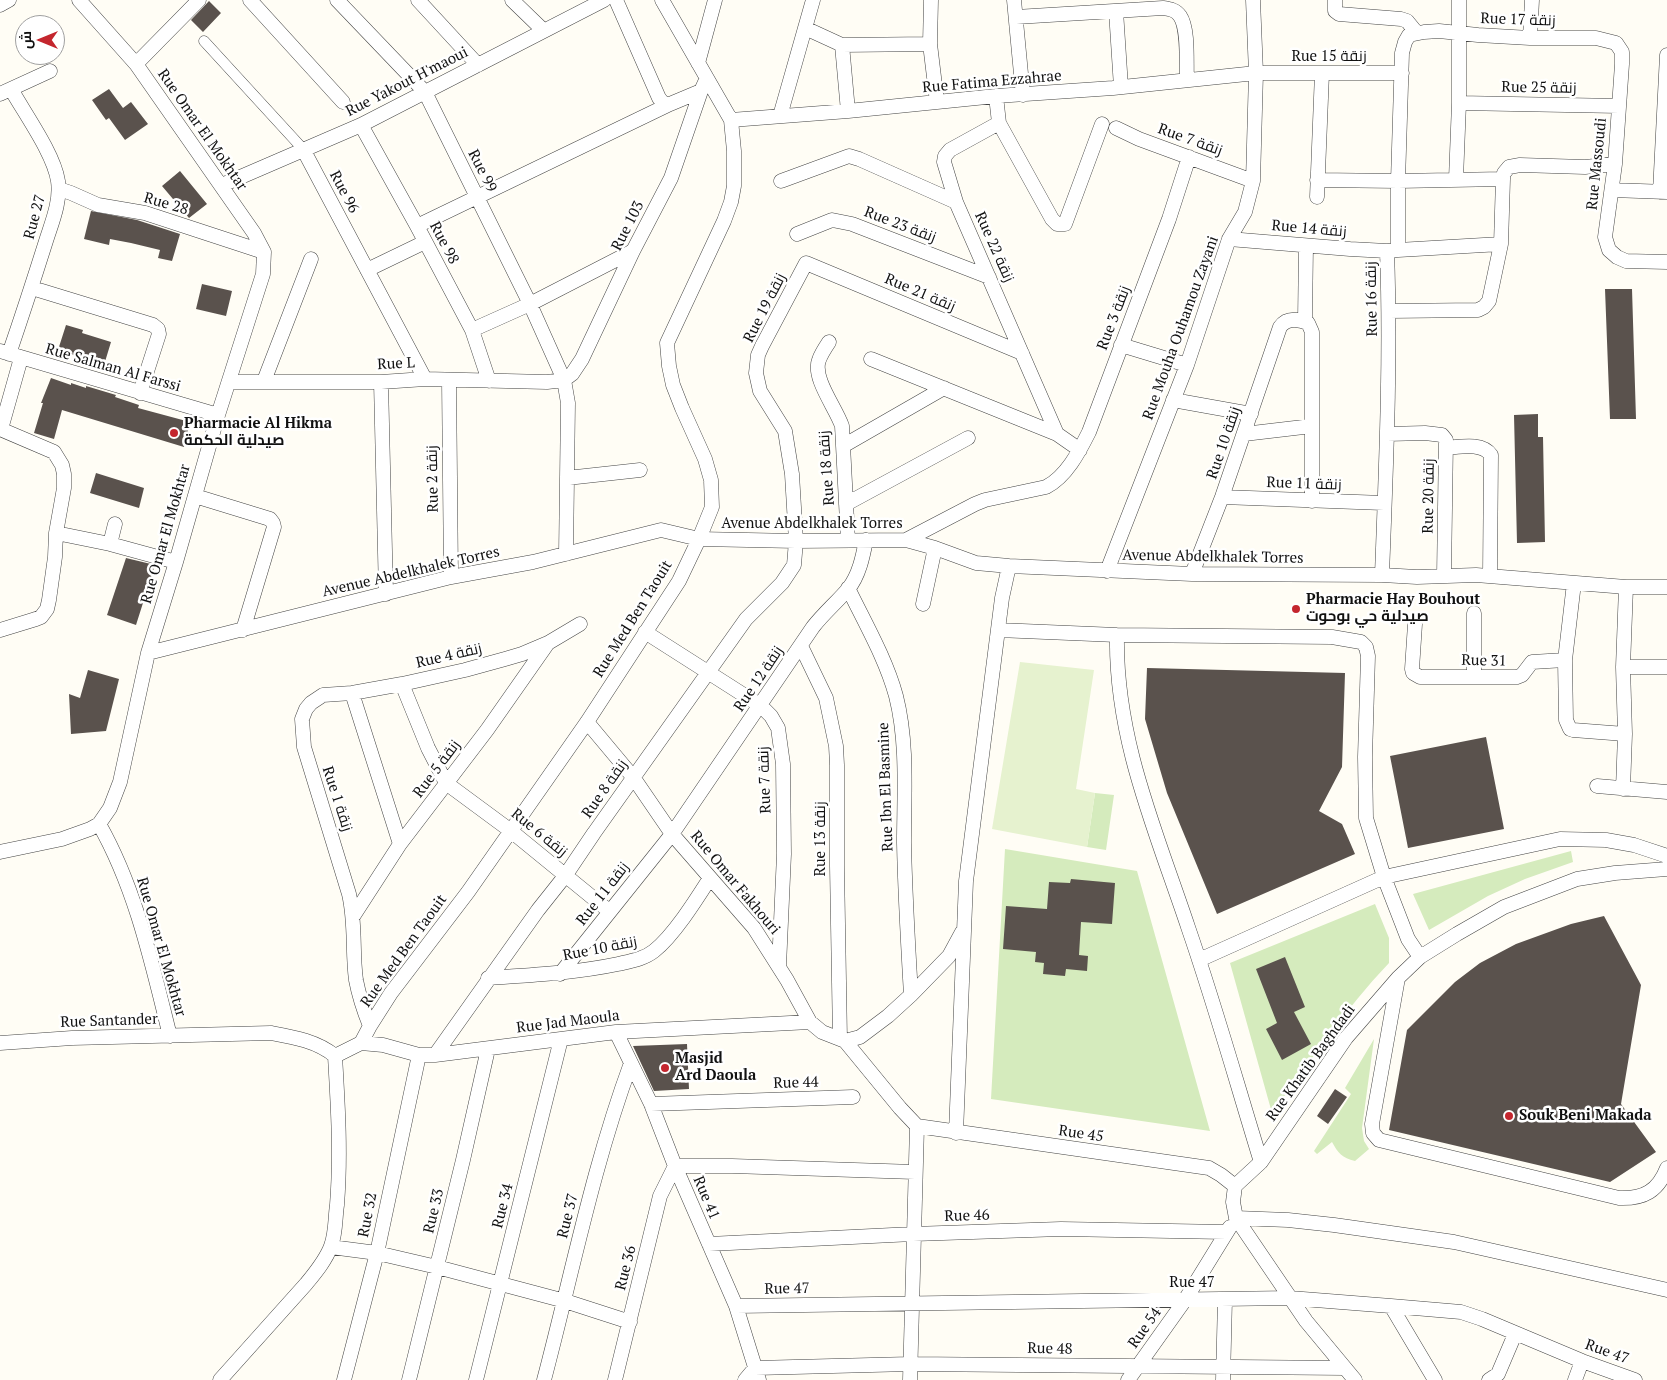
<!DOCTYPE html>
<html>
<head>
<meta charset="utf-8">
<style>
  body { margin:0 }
  #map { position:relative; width:1667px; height:1380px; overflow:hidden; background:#fffdf5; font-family:"PT Serif",Cairo,serif }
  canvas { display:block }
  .north { position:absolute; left:15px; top:15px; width:50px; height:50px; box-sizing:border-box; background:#fff; border:1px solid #a0a0a0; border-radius:50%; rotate:270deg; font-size:14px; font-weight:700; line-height:20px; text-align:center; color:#111 }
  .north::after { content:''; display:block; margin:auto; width:18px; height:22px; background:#c4262e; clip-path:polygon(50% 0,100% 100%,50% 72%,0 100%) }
</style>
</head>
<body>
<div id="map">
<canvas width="1667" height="1380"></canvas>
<div class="north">ش</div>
</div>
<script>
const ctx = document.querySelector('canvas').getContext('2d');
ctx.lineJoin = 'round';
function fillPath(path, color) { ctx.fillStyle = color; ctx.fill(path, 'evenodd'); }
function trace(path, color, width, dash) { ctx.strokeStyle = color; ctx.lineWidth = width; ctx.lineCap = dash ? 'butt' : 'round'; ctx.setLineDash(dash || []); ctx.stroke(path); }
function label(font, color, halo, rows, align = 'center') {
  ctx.font = font + ' "PT Serif",Cairo,serif'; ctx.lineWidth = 5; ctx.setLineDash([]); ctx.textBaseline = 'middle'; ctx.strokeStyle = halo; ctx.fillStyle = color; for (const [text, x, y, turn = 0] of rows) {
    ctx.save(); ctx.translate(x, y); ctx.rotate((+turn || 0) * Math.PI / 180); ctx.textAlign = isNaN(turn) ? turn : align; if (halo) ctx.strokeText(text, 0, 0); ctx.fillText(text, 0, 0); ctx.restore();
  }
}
fillPath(new Path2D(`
  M 1095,793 L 1114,795 L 1106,850 L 1087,847 Z
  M 1005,849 L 1137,871 L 1210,1131 L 991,1099 Z
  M 1571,851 L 1573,862 L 1525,879 L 1488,896 L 1429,930 L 1413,894 Z
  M 1375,904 L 1389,938 L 1389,963 C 1345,1009 1310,1062 1272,1113 L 1230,963 Z
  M 1374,1039 L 1362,1128 L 1364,1141 L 1369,1149 L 1355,1161 C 1342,1158 1338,1153 1332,1142 L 1317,1154 L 1314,1151 L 1351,1094 L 1345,1088 Z`), '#d5ebbd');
fillPath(new Path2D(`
  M 1020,662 L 1094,670 L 1076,789 L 1095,793 L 1087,847 L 992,829 Z`), '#e6f2cf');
fillPath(new Path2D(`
  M 209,1 L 221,13 L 203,32 L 191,20 Z
  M 109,89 L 123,108 L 131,102 L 148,124 L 125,140 L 109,118 L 106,120 L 92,100 Z
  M 180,171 L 207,204 L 189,218 L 162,186 Z
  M 91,211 L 137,220 L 180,234 L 172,261 L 158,258 L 160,250 L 131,243 L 110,239 L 109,245 L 84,239 Z
  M 202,284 L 232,291 L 226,316 L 196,309 Z
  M 1605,289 L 1632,289 L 1636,419 L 1610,419 Z
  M 66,325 L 83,330 L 82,333 L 111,342 L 104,365 L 58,350 Z
  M 51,378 L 71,385 L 71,383 L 86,388 L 86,386 L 116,395 L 115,397 L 139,405 L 138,408 L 190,422 L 184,447 L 62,410 L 54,439 L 34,433 L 43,403 L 41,403 Z
  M 1538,414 L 1538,437 L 1543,437 L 1545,542 L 1517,543 L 1514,415 Z
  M 96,473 L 144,488 L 139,508 L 90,493 Z
  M 126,558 L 155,565 L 136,625 L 107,615 Z
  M 1147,668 L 1345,673 L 1342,767 L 1319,811 L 1342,824 L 1355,854 L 1217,914 L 1167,793 L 1145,719 Z
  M 88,670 L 119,679 L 106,731 L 71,734 L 69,694 L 80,698 Z
  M 1486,737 L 1504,829 L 1408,848 L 1390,756 Z
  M 1071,879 L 1115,883 L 1112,924 L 1081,922 L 1079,955 L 1088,956 L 1087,971 L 1066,969 L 1065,976 L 1043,974 L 1044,963 L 1035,962 L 1036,952 L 1003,949 L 1006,906 L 1047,909 L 1049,882 L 1070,883 Z
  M 1604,916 L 1641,985 L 1621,1104 L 1656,1152 L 1610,1182 L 1389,1130 L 1407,1030 L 1455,982 L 1480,963 L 1516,944 L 1571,924 Z
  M 1285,957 L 1305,1007 L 1294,1012 L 1311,1044 L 1282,1060 L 1266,1029 L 1277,1023 L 1256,969 Z
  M 687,1044 L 689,1089 L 654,1091 L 633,1046 Z
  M 1335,1089 L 1347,1097 L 1328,1124 L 1317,1116 Z`), '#5a524d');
const pedestrian = new Path2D(`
  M 204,41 L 303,149`);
const minor = new Path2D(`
  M 250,0 L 343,102
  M 337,0 L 425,92 L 530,304 L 564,380 L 568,403 L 566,554
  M 418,0 L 478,65
  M 512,0 L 543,30
  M 616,0 L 659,98 L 664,104 L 670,104 L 701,91
  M 931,0 L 930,44 L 937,102
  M 1014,0 L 1023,95
  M 1335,0 L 1335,11 L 1339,14 L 1401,19 L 1407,21 L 1416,32
  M 0,5 L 9,0
  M 1116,11 L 1121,87
  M 1016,17 L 1163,8 C 1170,9 1176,10 1180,16 C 1189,29 1186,64 1187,80
  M 805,28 L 842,45 L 848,111
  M 1530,38 L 1532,0
  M 842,45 L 930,44
  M 698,63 L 715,0
  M 136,64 L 199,0
  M 0,94 L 50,71
  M 996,96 L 999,123 L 950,150 L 945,156 L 944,162 L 956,202 L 1057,434
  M 1459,103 L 1619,106
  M 780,116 L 813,0
  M 731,120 L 848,111 L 996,96 L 1113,88 L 1256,73 L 1402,73
  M 999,123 L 1052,219 L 1057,224 L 1065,224 L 1102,124
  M 361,125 L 417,226 L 472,330 L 489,381
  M 1116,128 L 1139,139 L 1253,181
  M 303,149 L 425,379
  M 1456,179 L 1459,103 L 1459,0
  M 1317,180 L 1398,181 L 1503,179
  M 781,181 L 849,156 L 859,159 L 956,202
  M 222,185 L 361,125 L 604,0
  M 59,189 L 71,193 L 98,205 L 145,213 L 264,252
  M 1612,190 L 1667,192
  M 1660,192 L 1667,55
  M 1317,197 L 1322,73
  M 417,226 L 670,104
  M 797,234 L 832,220 L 852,224 L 989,277
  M 1229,239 L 1350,249 L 1387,251
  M 1398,250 L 1501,244
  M 367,270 L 425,242
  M 32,288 L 153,325 L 158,329 L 159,334 L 140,393
  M 1389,311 L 1478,310 L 1484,307 L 1489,301 L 1501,244 L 1503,179 L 1504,173 L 1509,167 L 1520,165 L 1585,167 L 1615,164
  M 1305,321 L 1306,246
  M 472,330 L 530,304 L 633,251
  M 829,342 C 825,348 821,354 819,360 C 812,378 836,408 842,426 L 848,541
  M 1121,345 L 1187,365
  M 0,351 L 218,415
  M 9,354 C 22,316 34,279 46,241 C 52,222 61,201 58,181 C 54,154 25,114 11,89
  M 871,359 L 1057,434 L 1080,450
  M 449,380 L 451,577
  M 564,380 L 572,374 L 582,359 L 633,251 L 671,178 L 701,91 L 707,78
  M 264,381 L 311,259
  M 229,382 L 381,382 L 425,379 L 547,382 L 564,380
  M 381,382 L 386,594
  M 1173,400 L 1251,414
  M 0,429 L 54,452 L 62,465 L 64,474 L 64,488 L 56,533 L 55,557 L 49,600 L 47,609 L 41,617 L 36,619 L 0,630
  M 1,429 L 21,358
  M 1244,434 L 1312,426
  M 1387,434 L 1425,433 L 1442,435 L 1446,440 L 1444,576
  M 843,446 L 944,388
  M 1446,448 C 1460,447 1482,442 1491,455 L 1490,576
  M 567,478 L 640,470
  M 195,496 L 270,519 L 273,523 L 274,527 L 243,630
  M 1222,497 L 1384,503
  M 846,504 L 968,438
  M 56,533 L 110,544 L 176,562
  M 906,540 L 975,504 L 985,500 L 1046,487 C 1066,477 1079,452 1089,432 L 1169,219 L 1189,157
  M 110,544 L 115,524
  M 1107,571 L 1187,365 L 1229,239 L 1245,212 L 1253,181 L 1256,73 L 1253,0
  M 1192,574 L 1222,497 L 1280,327 C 1287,317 1298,319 1308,323 L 1312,332 L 1312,501
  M 1382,575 C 1386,467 1391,359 1387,251 L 1398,250 L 1398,181 L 1402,53 L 1405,42 L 1409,35 L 1424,32 L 1439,31 L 1478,35 L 1530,38 L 1596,38 L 1616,43 L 1622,52 L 1622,64 L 1615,164 L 1605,237 L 1609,250 L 1617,257 L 1626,261 L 1667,262
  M 1574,583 L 1565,660 L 1566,720 L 1570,729 L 1573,730 L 1625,734
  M 848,588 C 865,623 886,659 896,696 C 908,743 904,795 904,843 C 905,894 908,944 911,995
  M 923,604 L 935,548
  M 1474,613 L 1474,677
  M 1415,624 L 1412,669 L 1413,673 L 1420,677 L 1517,677 L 1522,675 L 1532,662 L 1565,660
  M 998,630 L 1117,635 L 1332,637 L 1361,642 L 1366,647 L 1368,656 L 1365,757 L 1366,818 L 1384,877 L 1408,939 L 1420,957
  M 645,632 L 761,706 L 771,716 L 778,728 L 783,764 L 784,854 L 779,966
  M 1117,635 C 1115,739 1156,831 1188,927 C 1215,1005 1237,1084 1261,1162
  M 801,646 L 826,698 L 836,746 L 837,765 L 837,866 L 840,1039
  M 148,653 L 451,577 L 533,562 L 661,530 L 699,539 L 796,541 L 906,540 L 935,548 L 976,563 L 1009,566 L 1192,574 L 1382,575 L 1417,577 L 1476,575 L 1626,587 L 1667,587
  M 1623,667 L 1667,667
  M 402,684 L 428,748 L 446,783 L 511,831 L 609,911
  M 352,693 L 400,844
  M 587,722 L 633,777 L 672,834 L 754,928 L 787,980 L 810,1022 L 822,1032 L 845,1041 L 900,1108 L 917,1126
  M 1597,786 L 1667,792
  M 1623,789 L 1625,734 L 1623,667 L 1626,587
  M 99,824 C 136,889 152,964 170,1036
  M 0,852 L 62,839 L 90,829 L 99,824 L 110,808 L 120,782 L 148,653 L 176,562 L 218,415 L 263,274 L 264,252 L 254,233 L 136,64 L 79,0
  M 354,915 L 400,844 L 487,730 L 548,643
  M 1199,960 L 1384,877 L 1560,839 L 1606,840 L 1634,845 L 1667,856
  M 560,974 L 672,834 L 813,627 C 824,613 837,602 848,589 C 859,576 863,556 866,540
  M 488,978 C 532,975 575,973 618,964 C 631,961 644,959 654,951 C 674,935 696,900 710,878
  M 1398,978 L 1372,1124 L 1373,1133 L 1379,1140 L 1619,1198 C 1644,1199 1658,1191 1667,1168
  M 370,1026 C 364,1011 359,996 356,980 C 352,951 356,924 349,894 L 304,747 L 302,719 L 306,709 L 311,703 L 323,695 L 352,693 L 402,684 L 465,670 L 505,659 L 522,654 L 548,643 L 580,624
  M 616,1032 L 651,1104 L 675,1166 L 736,1306 L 759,1380
  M 845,1041 L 860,1037 L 888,1016 L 911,995 L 949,956 L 962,932
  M 0,1043 L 72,1038 L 271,1033 C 293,1037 317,1041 335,1056
  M 361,1043 L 370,1026 L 391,993 L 468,892 L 587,722 L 679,581 L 699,539 L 712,507 L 711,480 L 705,459 L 682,408 L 673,385 L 669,366 L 667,343 L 724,221 L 731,202 L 734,186 L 734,151 L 731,120 L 662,0
  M 435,1055 L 538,910 L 565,876 L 594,833 L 746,619 L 782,583 L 794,565 L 796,541 L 792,474 L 785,431 L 760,391 L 756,373 L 758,355 L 762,346 L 806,263 L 1022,353
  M 335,1056 L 361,1043 L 383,1045 L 419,1055 L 435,1055 L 616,1032 L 810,1022
  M 651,1104 L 853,1097
  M 917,1126 L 1209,1168 L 1221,1175 L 1235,1186
  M 956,1133 L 966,881 L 1002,598 L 1009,566
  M 1236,1218 L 1288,1220 L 1334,1225 L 1454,1242 L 1667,1290
  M 709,1244 L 913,1234 L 1061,1229 L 1226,1232
  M 331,1247 L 377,1253 L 437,1267 L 565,1301 L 630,1322
  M 736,1306 L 1290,1298 L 1391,1306 L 1461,1312 L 1482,1319 L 1582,1361 L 1635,1380
  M 1391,1306 L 1435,1380
  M 220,1380 L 306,1284 C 315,1273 326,1260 331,1246 C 336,1233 335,1218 337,1205 C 341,1155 338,1106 335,1056
  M 344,1380 L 377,1253 L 419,1055
  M 409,1380 L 463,1160 L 488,1049
  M 476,1380 L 561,1039
  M 544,1380 C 572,1274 593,1166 631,1063
  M 615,1380 L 660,1196 L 675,1166 L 732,1166 L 915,1172
  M 745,1380 L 755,1368 L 910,1364 L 1345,1368
  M 910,1380 L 917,1126
  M 1128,1380 L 1185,1300 L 1230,1227
  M 1223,1380 L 1225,1299
  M 1355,1380 L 1306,1321 L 1236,1218 L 1233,1202 L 1235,1186 L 1261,1162 L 1346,1038 L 1398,978 L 1420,957 L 1457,934 L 1504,907 L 1577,879 L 1615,873 L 1667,869
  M 1489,1380 L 1498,1374 L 1515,1334
  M 1575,1380 L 1582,1361`);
trace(pedestrian, '#444', 11);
trace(minor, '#444', 15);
trace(pedestrian, '#fff', 10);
trace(minor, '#fff', 14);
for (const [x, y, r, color] of [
  [174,433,5,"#c4262e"],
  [1296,609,5,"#c4262e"],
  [665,1068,5,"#c4262e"],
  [1509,1116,5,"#c4262e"]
]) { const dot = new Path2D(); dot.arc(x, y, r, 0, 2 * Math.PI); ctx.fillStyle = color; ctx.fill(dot); trace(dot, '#fff', 2); }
label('15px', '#111', '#fff', [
  ["Rue 17 زنقة",1518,20,2],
  ["Rue 15 زنقة",1329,57],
  ["Rue Yakout H'maoui",407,82,-27],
  ["Rue Fatima Ezzahrae",992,82,-5],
  ["Rue 25 زنقة",1539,88,1],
  ["Rue Omar El Mokhtar",202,130,55],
  ["Rue 7 زنقة",1190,140,20],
  ["Rue Massoudi",1597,164,-84],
  ["Rue 99",482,171,63],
  ["Rue 96",344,192,62],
  ["Rue 28",166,204,16],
  ["Rue 27",35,217,-75],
  ["Rue 23 زنقة",900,225,21],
  ["Rue 103",628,226,-63],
  ["Rue 14 زنقة",1309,229,5],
  ["Rue 98",444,243,62],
  ["Rue 22 زنقة",994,247,66],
  ["Rue 21 زنقة",920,293,23],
  ["Rue 16 زنقة",1372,299,-91],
  ["Rue 19 زنقة",765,308,-63],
  ["Rue 3 زنقة",1114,318,-69],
  ["Rue Mouha Ouhamou Zayani",1181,328,-70],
  ["Rue L",396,364,-3],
  ["Rue Salman Al Farssi",113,368,16],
  ["Rue 10 زنقة",1224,443,-71],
  ["Rue 18 زنقة",827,468,-94],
  ["Rue 2 زنقة",433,479,-91],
  ["Rue 11 زنقة",1304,484,2],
  ["Rue 20 زنقة",1429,496,-89],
  ["Avenue Abdelkhalek Torres",812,524],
  ["Rue Omar El Mokhtar",166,534,-74],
  ["Avenue Abdelkhalek Torres",1213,557,1],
  ["Avenue Abdelkhalek Torres",411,572,-13],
  ["Rue Med Ben Taouit",633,619,-58],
  ["Rue 4 زنقة",449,656,-13],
  ["Rue 31",1484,661,1],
  ["Rue 12 زنقة",759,679,-56],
  ["Rue 5 زنقة",437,769,-53],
  ["Rue 7 زنقة",765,780,-92],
  ["Rue Ibn El Basmine",886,787,-92],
  ["Rue 8 زنقة",605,789,-55],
  ["Rue 1 زنقة",337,799,72],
  ["Rue 6 زنقة",539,833,39],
  ["Rue 13 زنقة",821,839,-90],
  ["Rue Omar Fakhouri",735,883,50],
  ["Rue 11 زنقة",603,894,-52],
  ["Rue Omar El Mokhtar",161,947,74],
  ["Rue 10 زنقة",600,949,-11],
  ["Rue Med Ben Taouit",404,951,-54],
  ["Rue Santander",109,1021,-2],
  ["Rue Jad Maoula",568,1022,-7],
  ["Rue Khatib Baghdadi",1311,1063,-54],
  ["Rue 44",796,1083,-2],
  ["Rue 45",1081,1134,8],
  ["Rue 41",706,1198,67],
  ["Rue 34",503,1206,-76],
  ["Rue 33",434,1211,-77],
  ["Rue 32",368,1215,-79],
  ["Rue 37",568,1216,-76],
  ["Rue 46",967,1216,-2],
  ["Rue 36",626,1268,-76],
  ["Rue 47",1192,1283],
  ["Rue 47",787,1289,-1],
  ["Rue 54",1145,1328,-55],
  ["Rue 48",1050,1349,1],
  ["Rue 47",1607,1352,20]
]);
label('bold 15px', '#111', '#fff', [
  ["Pharmacie Al Hikma",184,424],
  ["صيدلية الحكمة",184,441],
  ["Pharmacie Hay Bouhout",1306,600],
  ["صيدلية حي بوحوت",1306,617],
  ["Masjid",675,1059],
  ["Ard Daoula",675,1076],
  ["Souk Beni Makada",1519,1116]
], 'left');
</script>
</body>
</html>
